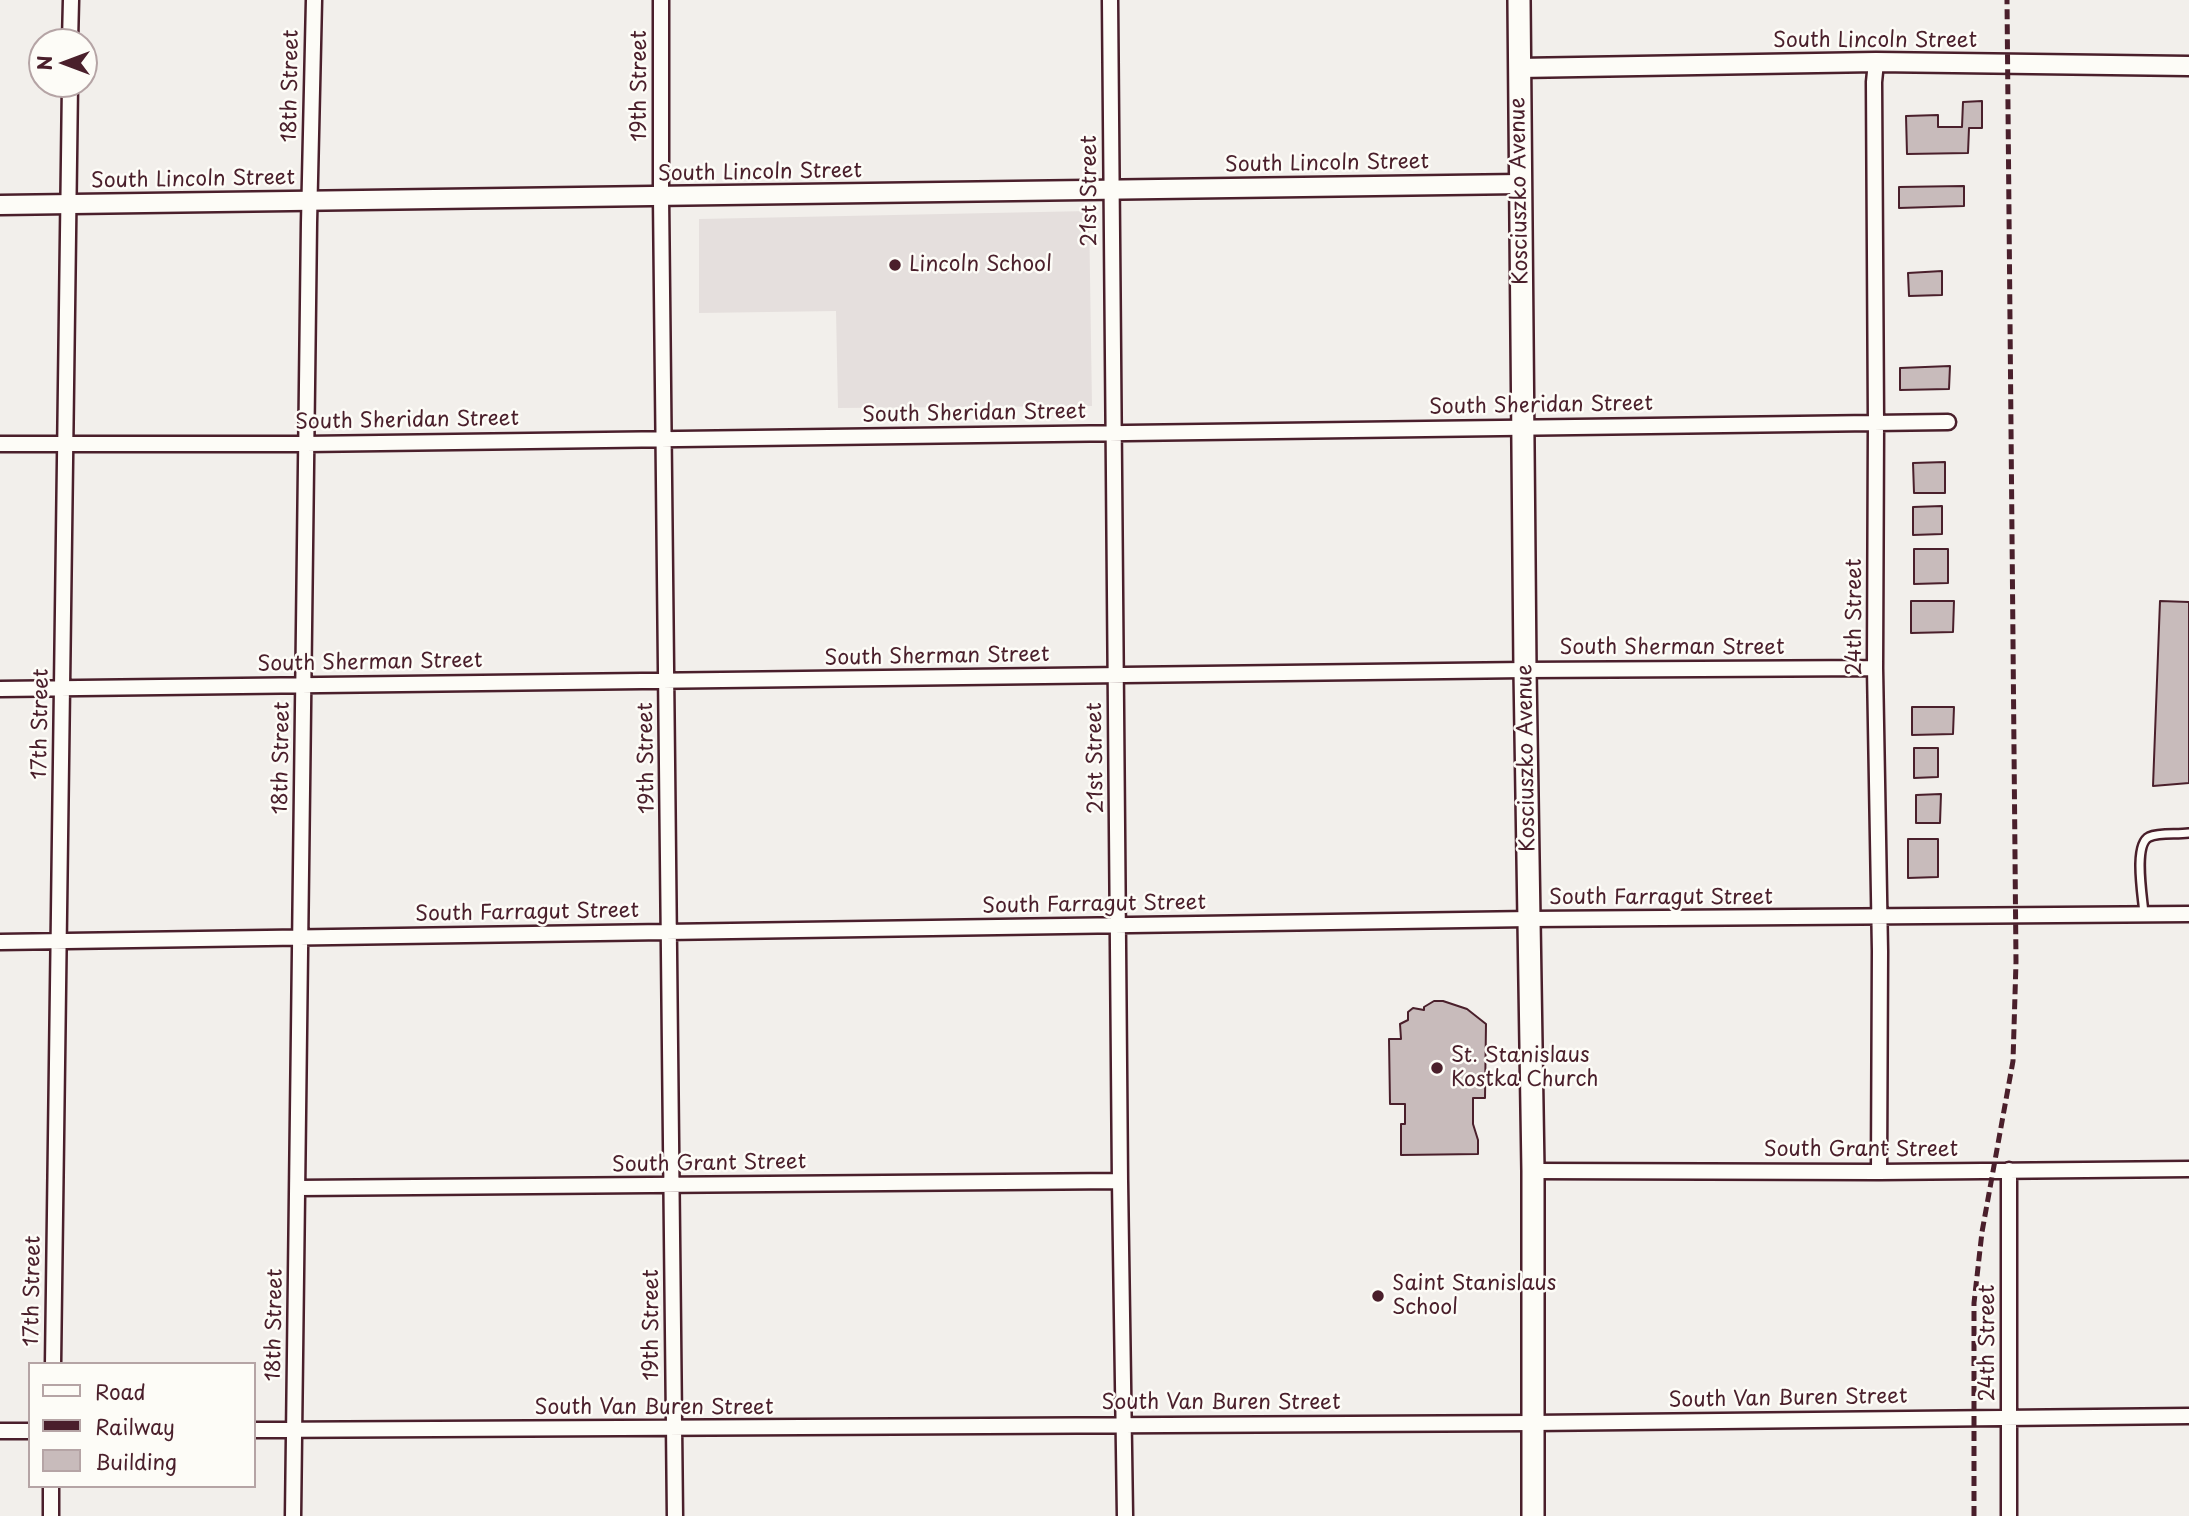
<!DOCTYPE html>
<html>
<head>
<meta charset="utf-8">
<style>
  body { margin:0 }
  #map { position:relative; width:2189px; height:1516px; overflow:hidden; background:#f2efeb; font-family:"Playpen Sans",sans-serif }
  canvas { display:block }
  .legend { position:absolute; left:28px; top:1362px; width:228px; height:126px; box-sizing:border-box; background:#fdfcf7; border:2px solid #b5a4a5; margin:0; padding:9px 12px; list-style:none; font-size:21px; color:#4a1f2b }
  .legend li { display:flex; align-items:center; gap:14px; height:35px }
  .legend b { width:35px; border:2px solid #b5a4a5 }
  .north { position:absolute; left:28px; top:28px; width:70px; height:70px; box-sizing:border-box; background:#fdfcf7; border:2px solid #b5a4a5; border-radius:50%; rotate:270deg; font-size:19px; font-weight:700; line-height:28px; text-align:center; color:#4a1f2b }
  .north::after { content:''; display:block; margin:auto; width:24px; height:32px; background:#4a1f2b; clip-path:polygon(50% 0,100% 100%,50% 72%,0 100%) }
</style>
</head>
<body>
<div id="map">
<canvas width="2189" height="1516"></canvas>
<ul class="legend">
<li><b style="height:9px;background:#fdfcf7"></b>Road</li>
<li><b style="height:9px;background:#4a1f2b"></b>Railway</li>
<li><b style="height:19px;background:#c8bbbb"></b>Building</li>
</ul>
<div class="north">N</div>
</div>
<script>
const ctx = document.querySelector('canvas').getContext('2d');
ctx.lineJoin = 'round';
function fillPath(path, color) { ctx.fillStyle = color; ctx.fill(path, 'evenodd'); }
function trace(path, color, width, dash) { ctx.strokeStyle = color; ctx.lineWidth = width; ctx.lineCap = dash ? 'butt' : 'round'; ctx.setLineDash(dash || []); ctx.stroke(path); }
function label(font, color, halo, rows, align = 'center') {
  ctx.font = font + ' "Playpen Sans",sans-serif'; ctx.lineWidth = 5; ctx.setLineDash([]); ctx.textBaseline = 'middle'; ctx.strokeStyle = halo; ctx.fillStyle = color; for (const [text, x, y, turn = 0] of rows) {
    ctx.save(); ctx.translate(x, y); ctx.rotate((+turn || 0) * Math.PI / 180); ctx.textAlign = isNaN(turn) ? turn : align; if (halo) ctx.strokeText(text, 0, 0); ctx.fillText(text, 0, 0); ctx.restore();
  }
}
fillPath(new Path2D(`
  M 1089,211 L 1092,406 L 838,408 L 836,311 L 699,313 L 699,219 Z`), '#e5dfdd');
const building = new Path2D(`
  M 1982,101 L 1982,128 L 1969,128 L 1968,153 L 1907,154 L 1906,116 L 1938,115 L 1938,127 L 1962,127 L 1963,102 Z
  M 1964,186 L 1964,206 L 1899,208 L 1899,187 Z
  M 1942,271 L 1942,295 L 1909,296 L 1908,273 Z
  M 1950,366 L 1949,389 L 1900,390 L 1900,368 Z
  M 1945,462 L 1945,493 L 1914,493 L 1913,463 Z
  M 1942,506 L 1942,534 L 1913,535 L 1913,507 Z
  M 1914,549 L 1948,549 L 1948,583 L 1914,584 Z
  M 1911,601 L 1954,601 L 1953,632 L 1911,633 Z
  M 2160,601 L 2189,602 L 2189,783 L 2153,786 Z
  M 1912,707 L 1954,707 L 1953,734 L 1912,735 Z
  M 1914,748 L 1938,748 L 1938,777 L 1914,778 Z
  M 1941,794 L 1940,823 L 1916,823 L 1916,795 Z
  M 1908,839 L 1938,839 L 1938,877 L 1908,878 Z
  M 1434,1001 L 1443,1001 L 1467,1009 L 1486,1024 L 1485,1098 L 1473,1098 L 1473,1124 L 1478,1140 L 1478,1154 L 1401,1155 L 1401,1124 L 1405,1124 L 1405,1104 L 1390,1104 L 1389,1039 L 1401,1039 L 1400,1024 L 1408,1020 L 1408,1012 L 1413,1008 L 1424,1010 L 1424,1007 Z`);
fillPath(building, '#c8bbbb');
trace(building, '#4a1f2b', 2);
const service = new Path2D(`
  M 2144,914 C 2143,898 2133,845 2149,837 C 2160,832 2177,835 2189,833`);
const minor = new Path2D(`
  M 661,0 L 661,197 L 675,1516
  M 1110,0 L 1120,1181 L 1125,1516
  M 70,42 L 71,0
  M 1876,62 L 1874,82 L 1876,423 L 1875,668 L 1880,951 L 1879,1172
  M 0,444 L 306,444 L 1948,422
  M 0,689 L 1525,670 L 1875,668
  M 0,942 L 1530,919 L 2189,914
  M 1533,1171 L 1879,1172 L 2189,1169
  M 298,1188 L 1120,1181
  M 53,1364 L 70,84
  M 254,1430 L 1533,1423 L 2189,1416
  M 0,1431 L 30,1431
  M 51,1516 L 51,1486
  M 293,1516 L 309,223 L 314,0
  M 2009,1516 L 2009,1170`);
const tertiary = new Path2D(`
  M 1519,68 L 1876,62 L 2189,66
  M 0,205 L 1520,184`);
const secondary = new Path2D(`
  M 1519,0 L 1525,670 L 1533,1171 L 1533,1516`);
trace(service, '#4a1f2b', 12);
trace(minor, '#4a1f2b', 19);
trace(tertiary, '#4a1f2b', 23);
trace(secondary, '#4a1f2b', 26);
trace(service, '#fdfcf7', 7);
trace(minor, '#fdfcf7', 14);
trace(tertiary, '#fdfcf7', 18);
trace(secondary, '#fdfcf7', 21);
trace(new Path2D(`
  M 1974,1516 L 1974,1303 L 1982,1232 L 2013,1061 L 2016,962 L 2007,0`), '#4a1f2b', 5, [10, 5]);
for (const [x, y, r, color] of [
  [895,265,7,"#4a1f2b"],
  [1437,1068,7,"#4a1f2b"],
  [1378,1296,7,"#4a1f2b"]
]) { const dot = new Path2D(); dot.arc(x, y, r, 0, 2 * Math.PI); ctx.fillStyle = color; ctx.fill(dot); trace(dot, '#fdfcf7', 2.5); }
label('21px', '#4a1f2b', '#fdfcf7', [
  ["South Lincoln Street",1875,41],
  ["18th Street",291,86,-89],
  ["19th Street",640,86,-90],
  ["South Lincoln Street",1327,164,-1],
  ["South Lincoln Street",760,173,-1],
  ["South Lincoln Street",193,180,-1],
  ["21st Street",1090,191,-90],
  ["Kosciuszko Avenue",1520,191,-91],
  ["South Sheridan Street",1541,406,-1],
  ["South Sheridan Street",974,414,-1],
  ["South Sheridan Street",407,421,-1],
  ["24th Street",1855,617,-90],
  ["South Sherman Street",1672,648],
  ["South Sherman Street",937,657,-1],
  ["South Sherman Street",370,663,-1],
  ["17th Street",41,724,-89],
  ["18th Street",282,758,-89],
  ["19th Street",647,758,-91],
  ["21st Street",1096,758,-91],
  ["Kosciuszko Avenue",1527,758,-91],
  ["South Farragut Street",1661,898],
  ["South Farragut Street",1094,905,-1],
  ["South Farragut Street",527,913,-1],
  ["South Grant Street",1861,1150],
  ["South Grant Street",709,1164,-1],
  ["17th Street",33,1291,-89],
  ["18th Street",275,1325,-89],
  ["19th Street",652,1325,-90],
  ["24th Street",1988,1343,-90],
  ["South Van Buren Street",1788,1399,-1],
  ["South Van Buren Street",1221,1403],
  ["South Van Buren Street",654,1408]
]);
label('21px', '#4a1f2b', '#fdfcf7', [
  ["Lincoln School",909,265],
  ["St. Stanislaus",1451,1056],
  ["Kostka Church",1451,1080],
  ["Saint Stanislaus",1392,1284],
  ["School",1392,1308]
], 'left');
</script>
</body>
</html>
